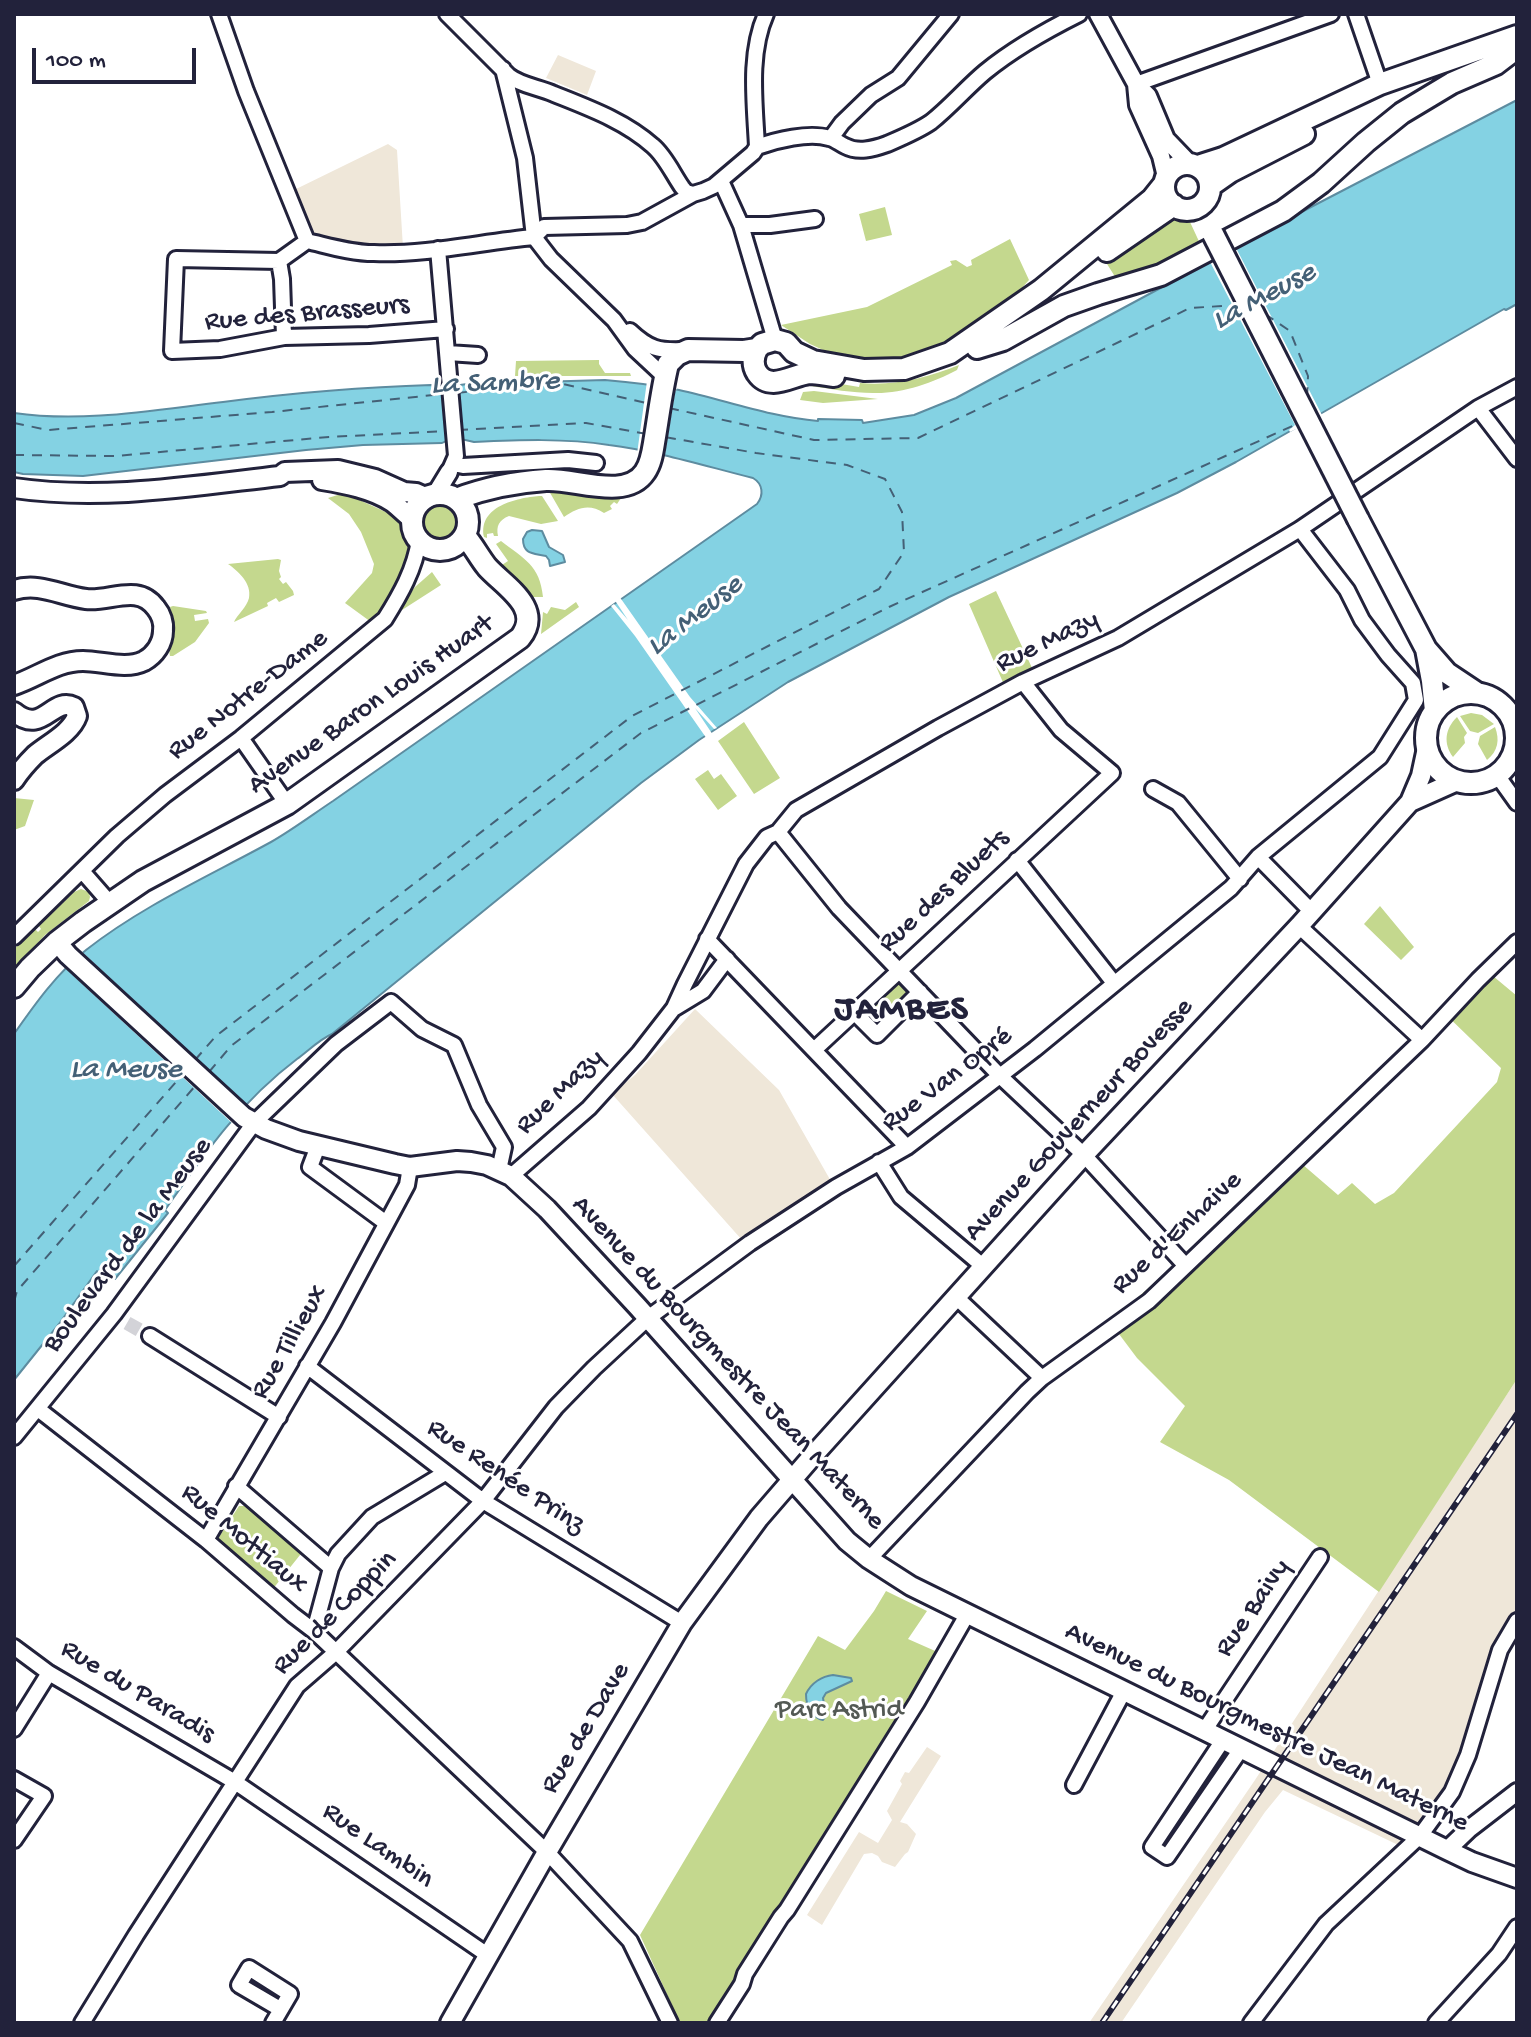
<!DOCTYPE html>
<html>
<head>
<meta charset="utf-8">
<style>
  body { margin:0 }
  #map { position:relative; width:1531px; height:2037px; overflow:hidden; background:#fff; font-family:"Gochi Hand",sans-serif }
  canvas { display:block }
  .frame { position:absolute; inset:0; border:16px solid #22223b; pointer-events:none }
  .scale { position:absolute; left:32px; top:48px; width:164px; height:36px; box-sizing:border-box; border:4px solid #22223b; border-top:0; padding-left:10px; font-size:24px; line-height:28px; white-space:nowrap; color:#22223b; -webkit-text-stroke:6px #fff; paint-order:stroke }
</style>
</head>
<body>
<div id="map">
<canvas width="1531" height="2037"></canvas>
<div class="frame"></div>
<div class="scale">100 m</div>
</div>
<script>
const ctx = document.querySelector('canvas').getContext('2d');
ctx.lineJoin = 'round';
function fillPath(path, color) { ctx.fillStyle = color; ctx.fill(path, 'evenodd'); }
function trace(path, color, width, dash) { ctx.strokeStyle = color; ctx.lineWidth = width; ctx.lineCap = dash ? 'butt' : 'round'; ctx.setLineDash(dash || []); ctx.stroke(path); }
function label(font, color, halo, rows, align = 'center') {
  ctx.font = font + ' "Gochi Hand",sans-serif'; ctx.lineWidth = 6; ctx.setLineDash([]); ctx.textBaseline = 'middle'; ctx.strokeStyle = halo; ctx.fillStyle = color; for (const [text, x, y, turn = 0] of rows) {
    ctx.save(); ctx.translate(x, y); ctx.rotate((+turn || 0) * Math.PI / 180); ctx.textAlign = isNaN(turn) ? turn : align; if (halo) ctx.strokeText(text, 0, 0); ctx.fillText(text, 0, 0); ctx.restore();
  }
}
fillPath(new Path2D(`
  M 558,55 L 596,71 L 587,95 L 546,78 Z
  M 388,144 L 397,150 L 403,248 L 376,249 L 320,239 L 313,235 L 308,230 L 292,191 Z
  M 695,1009 L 779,1090 L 832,1183 L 742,1240 L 612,1094 L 635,1075 Z
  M 1517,1379 L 1517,1633 L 1506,1650 L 1469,1775 L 1456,1800 L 1415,1853 L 1283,1790 L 1265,1812 L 1121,2023 L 1089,2023 L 1255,1780 Z
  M 927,1747 L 941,1756 L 900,1822 L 907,1824 L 916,1834 L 908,1852 L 905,1854 L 895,1867 L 882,1862 L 878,1856 L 872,1853 L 864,1854 L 822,1925 L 807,1915 L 859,1832 L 878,1843 L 892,1820 L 887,1811 L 902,1784 L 900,1781 L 905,1772 L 909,1773 Z`), '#efe7d9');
fillPath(new Path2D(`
  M 885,207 L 892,235 L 866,241 L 859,214 Z
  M 1173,218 L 1190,222 L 1203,250 L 1119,283 L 1107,264 L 1167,220 Z
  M 1010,239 L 1029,280 L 1020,290 L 957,341 L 903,360 L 877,362 L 834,355 L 810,344 L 781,325 L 867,307 L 952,265 L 950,261 L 956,260 L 967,267 L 972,265 L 971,260 Z
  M 599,360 L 599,364 L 605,373 L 630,373 L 631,376 L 515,376 L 516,361 Z
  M 959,365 L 957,370 C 933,383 901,394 873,393 C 852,393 831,389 811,386 L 812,379 L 859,387 L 860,383 C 895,386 927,378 959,365 Z
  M 814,391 L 878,399 L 823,403 L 800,400 L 803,392 Z
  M 549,491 L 558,491 L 621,498 L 617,504 L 614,502 L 610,506 L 612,509 L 604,513 C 589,503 577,508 564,517 Z
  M 344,493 L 399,518 C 425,547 398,602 371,622 L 345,603 L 372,573 L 374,564 L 361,532 L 349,514 L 328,498 Z
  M 539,496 L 542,496 L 558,521 L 541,524 L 509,516 C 499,520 496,526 498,536 L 494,536 L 493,533 L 487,534 L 487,538 L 484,537 C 478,506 517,498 539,496 Z
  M424 522a16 16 0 1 1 32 0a16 16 0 1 1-32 0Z
  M 501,541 C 524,559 540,565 543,597 L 531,597 L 517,579 L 502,565 L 508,561 L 496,544 Z
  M 278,559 L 281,560 L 279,571 L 281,577 L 279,579 L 283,584 L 286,582 L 293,591 L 294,595 L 279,602 L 276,598 L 267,603 L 268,606 L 234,622 C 237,615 247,607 249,598 C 252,583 238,571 228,564 Z
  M 432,572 L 441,585 L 402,610 L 400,607 L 415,587 Z
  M 996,591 L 1033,670 L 1005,687 L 969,604 Z
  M 576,602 L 579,607 L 541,634 L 543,612 L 547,614 L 551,607 L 565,610 Z
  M 173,606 L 206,611 L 207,613 L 194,615 L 195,621 L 208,619 L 209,623 L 195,642 L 173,656 L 170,656 L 169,650 L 174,629 L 170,607 Z
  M 1471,713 L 1482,715 L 1494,724 L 1478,733 L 1470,731 L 1460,716 Z
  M 1457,717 L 1467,733 L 1464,737 L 1465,743 L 1453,757 C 1443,743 1445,729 1457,717 Z
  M 744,722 L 780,778 L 754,794 L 718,741 Z
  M 1495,727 C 1500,740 1498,751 1487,760 L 1478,744 L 1480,736 Z
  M 708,770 L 714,779 L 721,774 L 737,796 L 718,810 L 695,779 Z
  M 14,798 L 34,800 L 25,826 L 14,830 Z
  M 81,889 L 89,892 L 90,897 L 89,901 L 45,935 L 14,969 L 14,949 L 35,929 L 38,932 L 41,929 L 39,926 L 74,892 Z
  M 1380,906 L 1414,947 L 1401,960 L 1364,924 Z
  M 1481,966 L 1517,996 L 1517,1379 L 1379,1592 L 1229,1480 L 1160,1442 L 1185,1406 L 1137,1358 L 1110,1322 L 1295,1158 L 1338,1195 L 1352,1183 L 1375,1204 L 1394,1193 L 1497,1082 L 1501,1068 L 1439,1008 Z
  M 897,981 L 908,993 L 877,1028 L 860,1013 Z
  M 239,1506 L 250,1506 L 304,1550 L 272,1590 L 218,1543 L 217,1540 Z
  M 886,1591 L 927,1611 L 908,1639 L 942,1654 L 709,2023 L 680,2023 L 640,1935 L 818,1636 L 845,1650 L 874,1611 Z`), '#c4d88e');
const water = new Path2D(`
  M 1517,100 L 1517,304 L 1506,310 L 1504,309 L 1236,462 L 1177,493 L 949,597 L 788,682 L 699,740 L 641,783 L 332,1034 C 320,1039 308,1051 297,1059 C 240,1102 205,1153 165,1210 L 168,1213 L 115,1279 L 109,1279 L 97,1271 L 59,1324 L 14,1380 L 14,1034 C 35,1004 57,973 86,950 C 142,906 209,876 271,842 C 292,830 312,815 333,801 L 757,504 C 764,495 763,484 753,478 C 705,466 657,451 609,445 C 564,438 519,440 474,442 C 464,439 451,438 442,443 L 363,445 L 306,450 L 83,476 L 23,474 L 14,472 L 14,413 C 83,423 154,410 223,402 C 292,393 361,387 431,385 L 439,388 L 467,384 L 605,380 C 630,382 655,385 679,390 C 725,400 770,417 818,421 L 818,419 L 862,420 L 863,423 L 914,415 L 956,398 L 1311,207 Z
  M 532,530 L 542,531 L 549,547 L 563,555 L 565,562 L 550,566 L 549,560 L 546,556 C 534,553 523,555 523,539 L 527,532 Z
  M 833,1675 L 851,1678 L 852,1681 L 826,1693 L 823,1698 L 826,1716 L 823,1720 C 811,1717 806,1706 806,1694 C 811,1683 822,1676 833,1675 Z`);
fillPath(water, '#84d2e3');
trace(water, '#5d8ca0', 2);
fillPath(new Path2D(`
  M 1234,244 L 1323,417 L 1298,431 L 1296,429 L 1290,432 L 1289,430 L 1295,425 L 1208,258 Z
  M 647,381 L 678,386 L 675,392 L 664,460 L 637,454 Z
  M 619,596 L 690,697 L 717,728 L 714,729 L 695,708 L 713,735 L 707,739 L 635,636 L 611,606 L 614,604 L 628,620 L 614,599 Z
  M 80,950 L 248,1107 L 233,1124 L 65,968 L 62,968 Z`), '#fff');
trace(new Path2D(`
  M 1265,314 L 1290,331 L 1308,376 L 1307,399
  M 457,393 L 554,382 L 651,404
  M 669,408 L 814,440 L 918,438 L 1190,308 L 1238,305
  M 14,423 L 48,430 L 272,412 L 443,394
  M 458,430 L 586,423 L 647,434
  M 14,455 L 115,456 L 329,437 L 448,431
  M 195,1060 L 216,1036 L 632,716 L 879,589 L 904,552 L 902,512 L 885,479 L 847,465 L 756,453 L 665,437
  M 209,1072 L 231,1046 L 641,733 L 889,607 L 1299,423
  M 14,1266 L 183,1074
  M 14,1302 L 17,1291 L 196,1085`), '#446076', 2, [10, 8]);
trace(new Path2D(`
  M 127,1323 L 150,1336`), '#d3d3d8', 14, [14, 7]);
const minor = new Path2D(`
  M 219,14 L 246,91 L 307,241
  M 447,14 L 509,76 C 522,86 539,87 554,94 C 589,108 625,121 653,146 C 665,156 673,174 682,187 L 686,192 L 693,194
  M 1356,14 L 1380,84
  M 503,69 L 525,158 L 534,237 L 551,259 L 614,320 L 635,349 L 665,377
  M 1136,84 L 1331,14
  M 831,138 L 842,123 L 871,95 L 898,78 L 951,14
  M 757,147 C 776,140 809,132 829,138 C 835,139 840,144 845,146 C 858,153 873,149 887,144 C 901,138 918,131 931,122 C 950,107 966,88 985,72 C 1013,49 1047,30 1079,14
  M 757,147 C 755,104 748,54 766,14
  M 721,181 L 741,225 L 775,340
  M 741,225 L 770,225 L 815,219
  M 534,237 L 544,227 L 627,225 L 642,222 L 693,194 L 703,191 L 714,186 L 753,153 L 757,147
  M 307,241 L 279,261 L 176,259 L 172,351 L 220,349 L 284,337 L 369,335 L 446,329
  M 307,241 C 329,246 351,253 374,253 C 427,255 481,242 534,237
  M 438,249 L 456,456 L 449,472
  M 279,261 L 282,279 L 284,337
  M 630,331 C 649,349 659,351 683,350
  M 448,353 L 478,355
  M 1478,408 L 1517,459
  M 453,464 L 463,466 L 568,460 L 596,463
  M 241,738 L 287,804
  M 1497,775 L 1517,803
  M 1153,789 L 1178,803 L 1240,879
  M 778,832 L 839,908 L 1000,1076 L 1084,1155 L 1185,1265
  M 1258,857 L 1312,912
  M 1017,860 L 1114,983
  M 82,871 L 110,903
  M 1299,926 L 1422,1040
  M 14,937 L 117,836 L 165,795 L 241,738 L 385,619 C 400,595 415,569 419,540
  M 707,939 L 907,1147
  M 675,1008 L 703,991 L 727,959
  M 854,1012 L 877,1035 L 920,992
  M 814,1050 L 1112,773 L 1061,730 L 1023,682
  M 318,1146 L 310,1167 L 386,1223
  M 879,1162 L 901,1197 L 984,1267
  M 511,1176 L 589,1108 L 639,1053 L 674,1008 L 685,984 L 746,864 L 767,837 L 778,832 L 796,810 L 938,728 L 1023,682 L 1118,638 L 1300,529 L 1478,408 L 1517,387
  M 956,1297 L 1042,1378
  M 150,1336 L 279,1417
  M 307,1366 L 483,1501 L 682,1623
  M 38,1409 L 206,1540 L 293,1615 L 314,1631 L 547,1852 L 630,1941 L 670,2023
  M 14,1437 L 114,1314 L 254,1123 L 336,1044 L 391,1002 L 422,1029 L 454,1045 L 479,1105 L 504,1147 L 499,1170
  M 236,1486 L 331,1568
  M 206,1540 L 333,1323 L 407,1185 L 410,1167
  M 869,1559 L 1027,1392 L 1042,1378 L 1149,1301 L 1422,1040 L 1478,980 L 1517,942
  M 314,1631 L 331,1568 L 338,1554 L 372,1517 L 445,1473
  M 14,1647 L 49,1673 L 235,1782 L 489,1956
  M 14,1729 L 49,1673
  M 1204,1731 L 1320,1557
  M 1223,1740 L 1152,1847 L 1167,1857 L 1241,1749
  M 14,1779 L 44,1796 L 14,1840
  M 1074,1785 L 1124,1691
  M 82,2023 L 136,1935 L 297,1686 L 335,1653 L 483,1501 L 556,1407 L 594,1368 L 648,1318 L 750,1243 L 836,1187 L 907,1147 L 1035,1049 L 1231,888 L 1258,857 L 1380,757 L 1416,700 L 1413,683 L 1388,655 L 1362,620 L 1347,590 L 1300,529
  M 273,2023 L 290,1994 L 249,1968 L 239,1985 L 280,2009
  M 717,2023 L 742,1984 L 745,1974 L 781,1917 L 787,1910 L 917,1702 L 968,1613
  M 1251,2023 L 1326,1924 L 1420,1836 L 1452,1792 L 1468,1755 L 1500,1650 L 1517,1621
  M 1436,2023 L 1499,1954 L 1517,1927`);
const tertiary = new Path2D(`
  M 1098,14 L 1136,84 L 1148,96 L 1166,139 L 1190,164
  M 1136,84 L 1138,105 L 1161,156 L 1166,177
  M 435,495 L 449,472
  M 1447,1850 L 1469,1829 L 1517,1792`);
const secondary = new Path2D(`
  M 322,480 C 346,484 372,489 392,502 C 399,507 405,514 412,519
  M 14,488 C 103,501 192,486 280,476 L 285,472 L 338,470 L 375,479 L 404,492 L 416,493 L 427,498
  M 14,590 C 40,582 61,596 86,599 C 110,602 138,583 156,608 C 161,614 164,623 163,631 C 163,643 155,655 144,661 C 126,670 102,661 83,661 C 57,661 38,677 14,685
  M 14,712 C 43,736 52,696 74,707 L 77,716 C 71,733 48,744 35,755 C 27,763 20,771 14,780
  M 1410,802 L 1457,781
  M 57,942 L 68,955 L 244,1117 L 266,1129 L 299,1141 L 395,1164 L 410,1167 L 457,1161 L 471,1162 L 487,1165 L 511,1176 L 547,1209 L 637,1306 L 847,1541 L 869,1559 L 911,1586 L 1447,1850 L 1472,1862 L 1517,1878
  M 450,2023 L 547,1852 L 682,1623 L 759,1518 L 810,1459 L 1084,1155 L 1299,926 L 1410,802 L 1421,776 L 1427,748`);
const primary = new Path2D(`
  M1164 187a23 23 0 1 1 46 0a23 23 0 1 1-46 0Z
  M 1198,166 L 1223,158 L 1380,84 L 1517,36
  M 1210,186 L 1230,172 L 1304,134
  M 1107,251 L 1174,205
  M 977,348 L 1003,340 L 1064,306 L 1098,294 L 1161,275 L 1283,211 L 1321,183 L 1366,142 L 1402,113 L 1452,83 L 1496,64 L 1517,48
  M 757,349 C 753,357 752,365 757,373 C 770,392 792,375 809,373 C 817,373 826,375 834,376
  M412 522a28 28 0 1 1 56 0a28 28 0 1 1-56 0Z
  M 456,499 C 485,488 515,482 546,480 C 574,478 626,501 645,472 C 652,462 653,448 655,437 C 659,413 662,388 668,364 L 677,355 L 688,350 L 744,351 L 757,349 L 762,344 L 775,340 L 786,343 L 794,352 L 813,361 L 864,370 L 904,369 L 950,353 L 1041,290 L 1152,199 L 1164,184
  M 1358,519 L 1426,649 L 1447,673 L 1477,693
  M 1426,649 L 1432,681 L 1435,711
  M1426 738a45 45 0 1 1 90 0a45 45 0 1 1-90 0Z
  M 14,987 L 30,968 L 57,942 L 83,922 L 143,881 L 287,804 L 520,638 C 544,608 504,586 487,567 C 479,557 473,545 465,536`);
trace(minor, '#22223b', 20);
trace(tertiary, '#22223b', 22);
trace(secondary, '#22223b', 24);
trace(primary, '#22223b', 26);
trace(minor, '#fff', 14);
trace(tertiary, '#fff', 16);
trace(secondary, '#fff', 18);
trace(primary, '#fff', 20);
const rail = new Path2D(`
  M 1102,2023 L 1517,1414`);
trace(rail, '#22223b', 6);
trace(rail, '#fff', 3, [9]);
const primaryBridge = new Path2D(`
  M 1213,234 L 1358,519`);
trace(primaryBridge, '#22223b', 26, []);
trace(primaryBridge, '#fff', 20);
label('28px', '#22223b', '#fff', [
  ["Rue des Brasseurs",307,315,-5],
  ["Rue Mazy",1048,643,-26],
  ["Rue Notre-Dame",249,696,-38],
  ["Avenue Baron Louis Huart",372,706,-35],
  ["Rue des Bluets",945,892,-43],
  ["Rue Van Opré",948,1081,-37],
  ["Rue Mazy",561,1093,-44],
  ["Avenue Gouverneur Bovesse",1080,1121,-47],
  ["Rue d'Enhaive",1178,1234,-43],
  ["Boulevard de la Meuse",129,1246,-53],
  ["Rue Tillieux",291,1343,-60],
  ["Avenue du Bourgmestre Jean Materne",727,1364,47],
  ["Rue Renée Prinz",505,1478,34],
  ["Rue Mottiaux",243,1540,40],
  ["Rue Baivy",1254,1609,-56],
  ["Rue de Coppin",336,1614,-45],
  ["Rue du Paradis",137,1693,31],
  ["Rue de Dave",587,1729,-59],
  ["Avenue du Bourgmestre Jean Materne",1266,1729,26],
  ["Rue Lambin",377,1847,35]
]);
label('28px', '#535954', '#fff', [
  ["Parc Astrid",839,1712]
]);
label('italic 30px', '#446076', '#fff', [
  ["La Meuse",1265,298,-28],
  ["La Sambre",495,385,-2],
  ["La Meuse",696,617,-38],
  ["La Meuse",126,1071]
]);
ctx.letterSpacing = '2px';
label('bold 36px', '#22223b', '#fff', [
  ["JAMBES",902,1011]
]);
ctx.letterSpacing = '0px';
</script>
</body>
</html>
